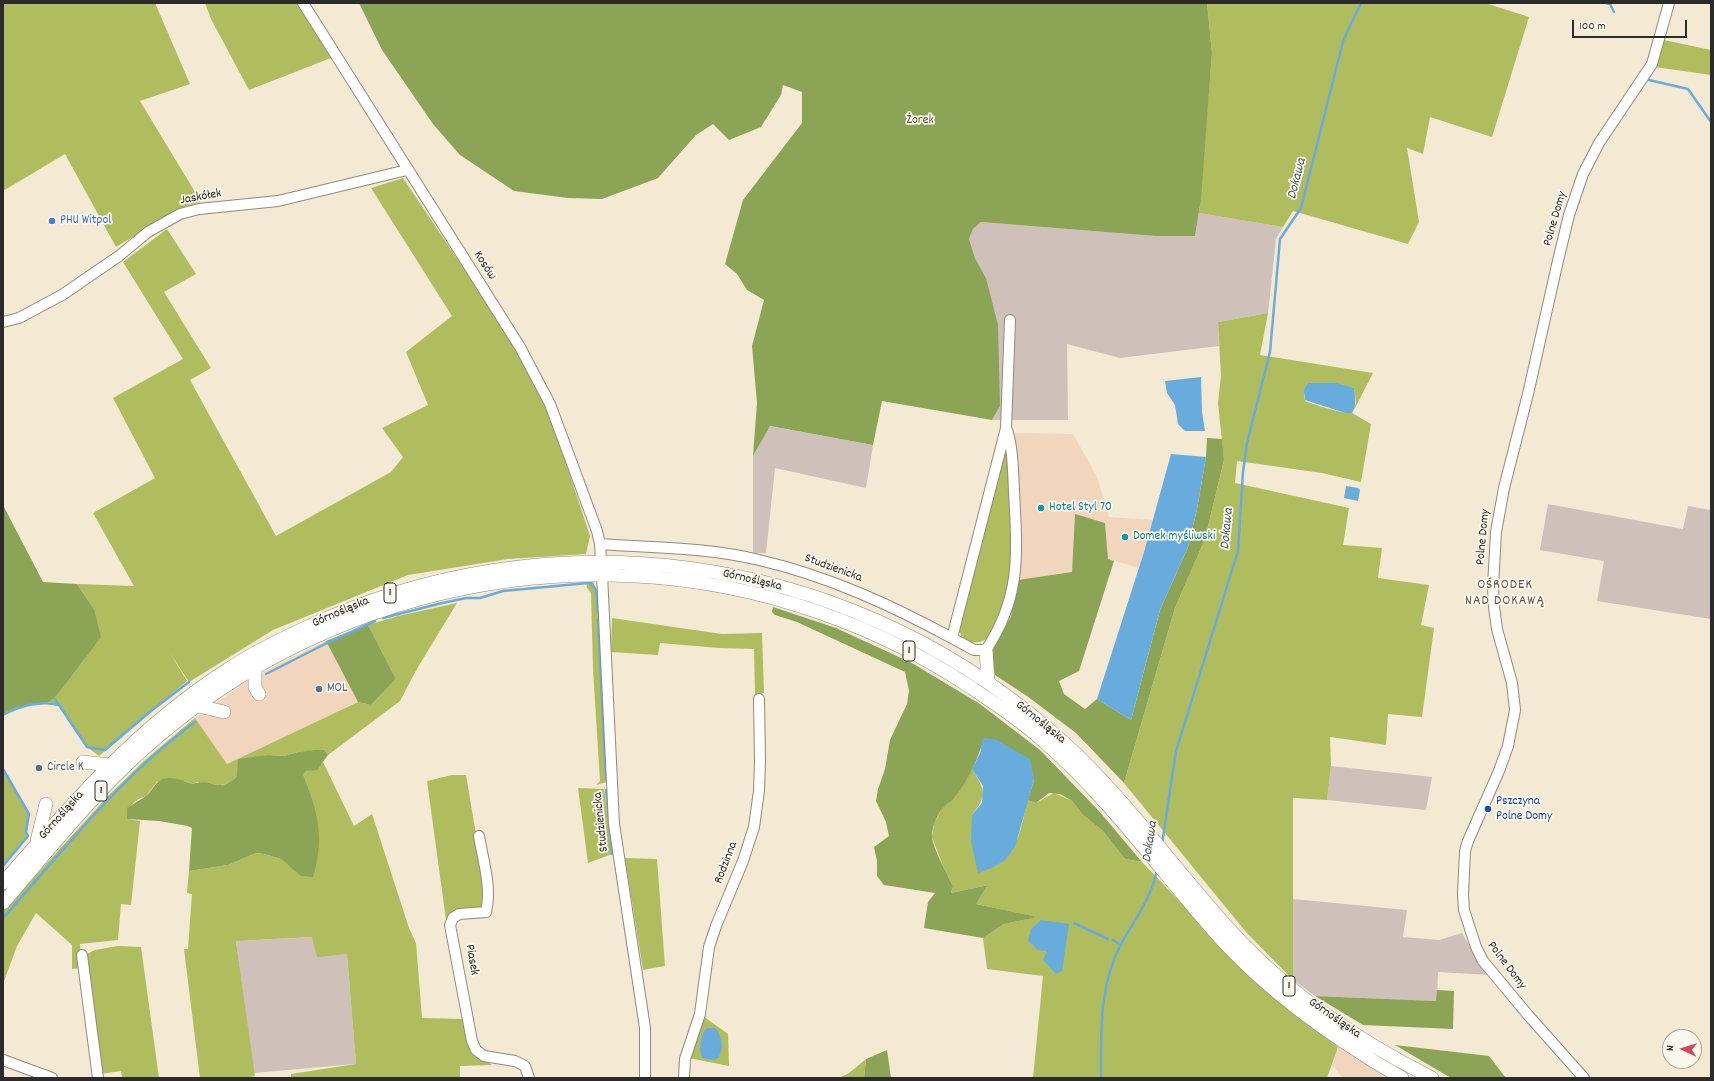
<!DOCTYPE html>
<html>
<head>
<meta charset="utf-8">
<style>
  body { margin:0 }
  #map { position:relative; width:1714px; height:1081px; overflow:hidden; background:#f4e9d2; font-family:Dekko,sans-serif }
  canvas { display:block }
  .frame { position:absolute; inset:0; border:4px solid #2b2b2b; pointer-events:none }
  .north { position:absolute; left:1662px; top:1029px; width:40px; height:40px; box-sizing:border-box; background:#fbf7ec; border:1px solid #a8a59f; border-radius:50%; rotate:274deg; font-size:11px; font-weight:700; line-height:16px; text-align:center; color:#2b2b2b }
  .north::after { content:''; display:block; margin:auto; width:14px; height:18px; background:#d1495b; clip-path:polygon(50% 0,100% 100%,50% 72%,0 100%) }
  .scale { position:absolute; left:1572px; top:20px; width:115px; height:18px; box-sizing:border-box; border:2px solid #2b2b2b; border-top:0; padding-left:5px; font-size:12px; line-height:14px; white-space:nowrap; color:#2b2b2b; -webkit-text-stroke:3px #fbf7ec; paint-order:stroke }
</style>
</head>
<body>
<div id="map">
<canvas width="1714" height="1081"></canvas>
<div class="frame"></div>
<div class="north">N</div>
<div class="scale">100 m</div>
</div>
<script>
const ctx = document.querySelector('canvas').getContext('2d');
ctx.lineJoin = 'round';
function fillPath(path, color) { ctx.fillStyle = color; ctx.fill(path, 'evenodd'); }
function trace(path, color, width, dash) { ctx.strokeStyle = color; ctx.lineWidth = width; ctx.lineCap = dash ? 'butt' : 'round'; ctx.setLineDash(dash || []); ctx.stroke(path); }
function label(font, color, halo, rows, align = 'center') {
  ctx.font = font + ' Dekko,sans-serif'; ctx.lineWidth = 3.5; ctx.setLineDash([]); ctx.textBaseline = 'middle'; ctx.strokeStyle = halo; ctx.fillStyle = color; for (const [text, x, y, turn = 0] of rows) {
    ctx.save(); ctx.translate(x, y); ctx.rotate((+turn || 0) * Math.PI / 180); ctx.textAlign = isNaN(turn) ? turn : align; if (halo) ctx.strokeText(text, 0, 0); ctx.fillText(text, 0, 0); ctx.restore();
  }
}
fillPath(new Path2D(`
  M 1011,433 L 1073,434 L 1097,477 L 1109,517 L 1153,520 L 1139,568 L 1108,559 L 1105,523 L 1075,515 L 1072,572 L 1018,580 Z
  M 326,641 L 358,702 L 227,764 L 195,718 L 250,679 Z
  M 1338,1047 L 1397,1078 L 1343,1078 L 1332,1065 Z`), '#f2d5bd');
fillPath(new Path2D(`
  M 1199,213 L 1283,227 L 1276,239 L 1268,313 L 1218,322 L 1219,346 L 1120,358 L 1067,344 L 1068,420 L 992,420 L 1000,406 L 986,278 L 975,258 L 969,239 L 973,229 L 981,222 L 1155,236 L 1195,236 Z
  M 769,426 L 873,445 L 866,488 L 775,468 L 766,553 L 753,553 L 753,456 Z
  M 1548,504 L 1683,529 L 1688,506 L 1711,510 L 1711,619 L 1597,601 L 1604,561 L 1540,550 Z
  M 1331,766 L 1432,777 L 1426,810 L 1327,800 Z
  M 1293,899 L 1407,910 L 1403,937 L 1439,940 L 1462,933 L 1480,964 L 1490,975 L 1438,972 L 1437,1001 L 1315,996 L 1293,980 Z
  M 313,937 L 347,954 L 356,1064 L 254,1073 L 236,941 Z`), '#cfc1ba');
fillPath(new Path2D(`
  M 3,3 L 155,3 L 190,84 L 140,101 L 201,202 L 183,207 L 116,247 L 65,154 L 3,191 Z
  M 205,3 L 299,3 L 331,58 L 249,90 L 211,19 Z
  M 1207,3 L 1485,3 L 1529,17 L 1492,137 L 1430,117 L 1423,154 L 1407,148 L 1419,222 L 1408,244 L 1293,211 L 1283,227 L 1199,213 L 1212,53 Z
  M 1664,40 L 1711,50 L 1711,75 L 1655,67 Z
  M 403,178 L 539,381 L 590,536 L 586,554 L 508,559 L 408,575 L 273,630 L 189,682 L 170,653 L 187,681 L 99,756 L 87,747 L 59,705 L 49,702 L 69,680 L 84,660 L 94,609 L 77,584 L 134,586 L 93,513 L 155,478 L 113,398 L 183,359 L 123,262 L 167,229 L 196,274 L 164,292 L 211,368 L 190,380 L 276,536 L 391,472 L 403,457 L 382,428 L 428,405 L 406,352 L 452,316 L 371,188 Z
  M 1268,313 L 1260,355 L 1373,373 L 1354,410 L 1356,402 L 1354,388 L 1329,383 L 1308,383 L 1304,395 L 1305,401 L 1322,407 L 1345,413 L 1352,413 L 1371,424 L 1361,482 L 1322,473 L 1237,461 L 1235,483 L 1349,508 L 1343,545 L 1382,548 L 1378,578 L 1429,585 L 1421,625 L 1434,628 L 1422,717 L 1388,714 L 1386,745 L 1330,737 L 1331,766 L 1327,800 L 1293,798 L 1293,980 L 1246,932 L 1124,783 L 1175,608 L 1205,539 L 1224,460 L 1218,403 L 1221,376 L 1218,322 Z
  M 1005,443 L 1010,494 L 1012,561 L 1007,595 L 992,633 L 987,639 L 980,642 L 968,643 L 963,640 L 959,630 Z
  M 586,580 L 593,582 L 597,591 L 599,603 L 607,782 L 596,785 L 600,781 L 593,669 L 591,593 L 587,588 Z
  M 457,603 L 418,667 L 400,701 L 328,755 L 324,750 L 298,752 L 284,756 L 268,755 L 255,758 L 230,783 L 220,785 L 198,782 L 192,784 L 184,781 L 157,782 L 146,796 L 137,800 L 127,809 L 127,819 L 140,821 L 131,905 L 121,904 L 118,940 L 80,944 L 82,968 L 72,969 L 72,945 L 36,913 L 17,946 L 3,984 L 3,911 L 110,794 L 145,760 L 195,718 L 227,764 L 358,702 L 371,705 L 396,679 L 368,625 L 398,616 Z
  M 612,618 L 722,634 L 762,633 L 764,693 L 755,695 L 754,649 L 719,648 L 660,643 L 658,655 L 611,652 Z
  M 323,762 L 354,826 L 372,814 L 409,928 L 416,943 L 422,1018 L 465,1019 L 472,1053 L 492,1065 L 460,1066 L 460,1078 L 291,1078 L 291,1074 L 356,1064 L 347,954 L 317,957 L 312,937 L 236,941 L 255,1076 L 245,1078 L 200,1078 L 184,949 L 188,949 L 192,894 L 187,893 L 189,871 L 228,865 L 256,853 L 264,854 L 281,859 L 291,867 L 303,775 L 306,771 L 317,769 Z
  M 3,769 L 29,814 L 26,832 L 28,836 L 3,865 Z
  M 972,769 C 985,790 988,795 972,815 L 994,867 C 1020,849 1020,829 1028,800 L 1036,803 L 1054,793 L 1072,801 L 1083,815 L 1103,831 L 1125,859 L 1142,862 L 1257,982 L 1338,1047 L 1327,1078 L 1033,1078 L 1043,976 L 987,969 L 983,938 L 1004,924 L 1037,917 L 976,904 L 988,885 L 951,893 L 953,886 L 943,866 L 932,837 L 934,823 L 943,807 L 949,802 L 965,781 Z
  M 452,775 L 466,775 L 486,894 L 485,907 L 459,910 L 446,920 L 427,781 Z
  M 578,788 L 604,789 L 612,854 L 588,863 Z
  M 625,858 L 657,859 L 665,966 L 643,970 Z
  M 118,946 L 141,947 L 159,1078 L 122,1078 L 121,1071 L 100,1074 L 92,987 L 85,955 L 95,950 Z
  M 703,1016 L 728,1034 L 729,1066 L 689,1058 Z
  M 866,1059 L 864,1078 L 839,1078 L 849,1073 Z`), '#b0bd5f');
fillPath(new Path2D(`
  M 359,3 L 1207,3 L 1212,53 L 1201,199 L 1195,236 L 1155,236 L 981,222 L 973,229 L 969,239 L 975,258 L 986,278 L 998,325 L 1000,406 L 992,420 L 882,401 L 873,445 L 770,426 L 753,456 L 757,403 L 752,346 L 764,300 L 747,290 L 737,274 L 725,264 L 743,200 L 802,123 L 802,92 L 783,85 L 781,95 L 761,127 L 729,140 L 713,124 L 696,135 L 658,178 L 602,199 L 568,198 L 514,191 L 460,155 L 433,124 L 382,50 Z
  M 1207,438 L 1222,439 L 1224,460 L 1205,539 L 1175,608 L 1124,783 L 1076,733 L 1027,696 L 995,675 L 991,654 L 1011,616 L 1018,580 L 1072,572 L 1075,514 L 1105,523 L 1108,559 L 1114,561 L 1079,671 L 1059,681 L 1064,694 L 1085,709 L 1097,699 L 1131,720 L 1160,610 L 1188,547 L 1197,509 L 1206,457 Z
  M 3,505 L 43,582 L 77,584 L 94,609 L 101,637 L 69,680 L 54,698 L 49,702 L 17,707 L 3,714 Z
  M 773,607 L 836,628 L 912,663 L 980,704 L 1040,750 L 1099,811 L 1142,862 L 1125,859 L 1103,831 L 1083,815 L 1072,801 L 1060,794 L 1049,793 L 1036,803 L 1028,800 L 1034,780 L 984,738 C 978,759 968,781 954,798 C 951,802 946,804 943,808 C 937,815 932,826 932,836 C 932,847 948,875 953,886 L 951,893 L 988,885 L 976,904 L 1038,917 L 1004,924 L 983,938 L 924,928 L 928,902 L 935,893 L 884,885 L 877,876 L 877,861 L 874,847 L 889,836 L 886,822 L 876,801 L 878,789 L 885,769 L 890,740 L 907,704 L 909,691 L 905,672 L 797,622 L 775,615 L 772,612 Z
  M 368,625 L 396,679 L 371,705 L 358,702 L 326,641 Z
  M 315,750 L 324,750 L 328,755 L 317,770 L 306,771 L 303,775 C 318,812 325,838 313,877 L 301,876 L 281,859 L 264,854 L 256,853 L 228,865 L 189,871 L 192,828 L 188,826 L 159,821 L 127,819 L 127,808 C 133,804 140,800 146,796 C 150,793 153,787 156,784 C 167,773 180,780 192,784 C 212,777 219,795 237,776 L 238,759 L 268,755 L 284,756 L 298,752 Z
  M 1437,990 L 1454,991 L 1453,1029 L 1363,1025 L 1315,996 L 1436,1001 Z
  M 1395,1045 L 1489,1056 L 1506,1078 L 1451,1078 Z
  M 887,1050 L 891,1078 L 864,1078 L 866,1059 Z`), '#8ca456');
fillPath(new Path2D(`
  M 1201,377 L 1202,412 L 1205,431 L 1185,431 L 1178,424 L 1175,405 L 1167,393 L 1165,381 Z
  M 1308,383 L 1336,383 L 1354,388 C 1355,396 1357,406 1352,413 L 1345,413 L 1305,400 L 1304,390 Z
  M 1171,454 L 1206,457 L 1197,509 L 1188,547 L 1160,610 L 1131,720 L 1097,699 L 1144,552 Z
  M 1346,486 L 1358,488 L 1360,490 L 1358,501 L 1344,498 Z
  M 983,738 L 995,739 L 1030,759 L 1034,780 L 1015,847 L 1005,860 L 994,867 L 978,873 L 971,841 L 972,815 L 982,803 L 983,786 L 972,769 L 980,753 Z
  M 1041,920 L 1069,924 L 1062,971 L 1056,974 L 1043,960 L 1047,951 L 1038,950 L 1028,941 L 1031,929 Z
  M 709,1028 L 715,1028 C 723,1037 725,1051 716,1060 L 702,1058 C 698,1049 701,1038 705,1029 Z`), '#68acdd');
trace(new Path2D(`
  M 1606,3 L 1610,4 L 1614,12
  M 1649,80 L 1688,89 L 1711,122
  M 383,618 L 438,604 L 466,598 L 480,598 L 503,591 L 588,583 L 591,583 L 596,590 L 598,613
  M 598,620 L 606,779
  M 266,674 L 325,644 L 375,621
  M 55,699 L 87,747 L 105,750 L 151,711 L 189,682
  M 3,715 C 19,706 41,700 59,705
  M 3,769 L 29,814 L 26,832 L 28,836 L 3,866
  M 606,790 L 612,854
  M 1162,844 L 1176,751 L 1238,551 L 1243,472 L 1247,443 L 1270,352 L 1280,239 L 1301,208 L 1343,41 L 1361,3
  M 3,918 C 64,850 121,776 195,722
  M 1074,923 L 1108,939
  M 1113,940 L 1121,945
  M 1101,1078 C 1101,1032 1099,986 1121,944 C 1135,919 1151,899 1157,870`), '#68acdd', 2.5);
const minor = new Path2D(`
  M 303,3 L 520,347 L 550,404 L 597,531 L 600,544 L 602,575 L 614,824 L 645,1028 L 645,1078
  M 3,322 L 19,318 L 62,295 L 119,256 L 148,232 L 180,214 L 199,209 L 278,201 L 407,170
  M 600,544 C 652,548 708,547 759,560 C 828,576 891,605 952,638 L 1006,428 L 1010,320
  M 952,638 L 974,650 L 986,650 C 1022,596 1017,552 1014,491 C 1013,471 1013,448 1007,430
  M 479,836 C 483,860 492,888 486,912 L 459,914 L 453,918 L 450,925 L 472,1041 L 476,1050 L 484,1056 L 515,1061 L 525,1066 L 529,1078
  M 82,955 L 98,1078
  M 3,1060 L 52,1078
  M 684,1078 L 685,1059 L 700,1014 L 709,947 L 716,926 L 743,861 L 754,827 L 759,791 L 760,761 L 759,699
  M 1584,1078 L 1528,1015 L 1483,961 L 1476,947 L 1464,910 L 1463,894 L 1465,851 L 1468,841 L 1499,771 L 1508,746 L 1515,710 L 1512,683 L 1497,629 L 1494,607 L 1493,587 L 1496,532 L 1504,488 L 1528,394 L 1557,265 L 1569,215 L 1583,174 L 1599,143 L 1652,64 L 1669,3`);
const major = new Path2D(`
  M 986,650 L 988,683
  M 255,668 L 255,687 L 259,694
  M 199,706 L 224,712
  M 83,762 L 109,765
  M 37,841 L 46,804
  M 3,883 C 71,804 138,727 227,670 C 251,654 277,641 303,629 C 549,513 838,550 1046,727 C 1122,790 1175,873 1243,944 C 1297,1000 1363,1043 1432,1078
  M 3,903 C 40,860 75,816 115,776 C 153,738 196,704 241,676 C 468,538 750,541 972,688 C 995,704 1019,719 1040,738 C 1109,797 1161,872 1221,939 C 1273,996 1336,1040 1402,1078`);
trace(minor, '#908a7e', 12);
trace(major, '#908a7e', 14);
trace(minor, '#fff', 10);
trace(major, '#fff', 13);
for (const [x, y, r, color] of [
  [52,221,4,"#3f7fe0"],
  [1041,508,4,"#0f9aa8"],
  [1125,537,4,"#0f9aa8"],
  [319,689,4,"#5c6f8a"],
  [39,768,4,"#5c6f8a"],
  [1488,809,4,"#1a4fb4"]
]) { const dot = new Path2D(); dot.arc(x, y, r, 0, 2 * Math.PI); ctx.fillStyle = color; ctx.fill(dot); trace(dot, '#fbf7ec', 1.5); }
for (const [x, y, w] of [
  [390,593,12],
  [909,651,12],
  [101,791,12],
  [1289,986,12]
]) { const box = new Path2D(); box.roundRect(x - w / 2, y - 10, w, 20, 3); ctx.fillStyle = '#fbf7ec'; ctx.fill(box); trace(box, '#2b2b2b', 1); }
label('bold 12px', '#2b2b2b', null, [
  ["1",390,593],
  ["1",909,651],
  ["1",101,791],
  ["1",1289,986]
]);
label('13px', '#53573b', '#fbf7ec', [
  ["Żorek",920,121]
]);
label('13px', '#2b2b2b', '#fbf7ec', [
  ["Jaskółek",201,198,-10],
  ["Polne Domy",1556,219,-74],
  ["Kosów",484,266,57],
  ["Polne Domy",1484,537,-85],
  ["Studzienicka",833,569,20],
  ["Górnośląska",752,581,13],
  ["Górnośląska",341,613,-23],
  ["Górnośląska",1040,723,39],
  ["Górnośląska",62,816,-48],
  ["Studzienicka",602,822,-96],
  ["Rodzinna",727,863,-69],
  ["Piasek",471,960,80],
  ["Polne Domy",1506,966,53],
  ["Górnośląska",1334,1019,35]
]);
label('13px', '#366cbe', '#fbf7ec', [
  ["PHU Witpol",60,221]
], 'left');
label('13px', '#0d838f', '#fbf7ec', [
  ["Hotel Styl 70",1049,508],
  ["Domek myśliwski",1133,537]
], 'left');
label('13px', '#4e5e75', '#fbf7ec', [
  ["MOL",327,689],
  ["Circle K",47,768]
], 'left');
label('13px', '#164399', '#fbf7ec', [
  ["Pszczyna",1496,802],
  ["Polne Domy",1496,817]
], 'left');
label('italic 14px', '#405869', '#fbf7ec', [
  ["Dokawa",1298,179,-76],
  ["Dokawa",1228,529,-85],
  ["Dokawa",1151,842,-81]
]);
ctx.letterSpacing = '1px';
label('14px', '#645247', '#fbf7ec', [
  ["OŚRODEK",1505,586],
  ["NAD DOKAWĄ",1505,602]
]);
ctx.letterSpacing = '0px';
</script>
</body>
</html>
